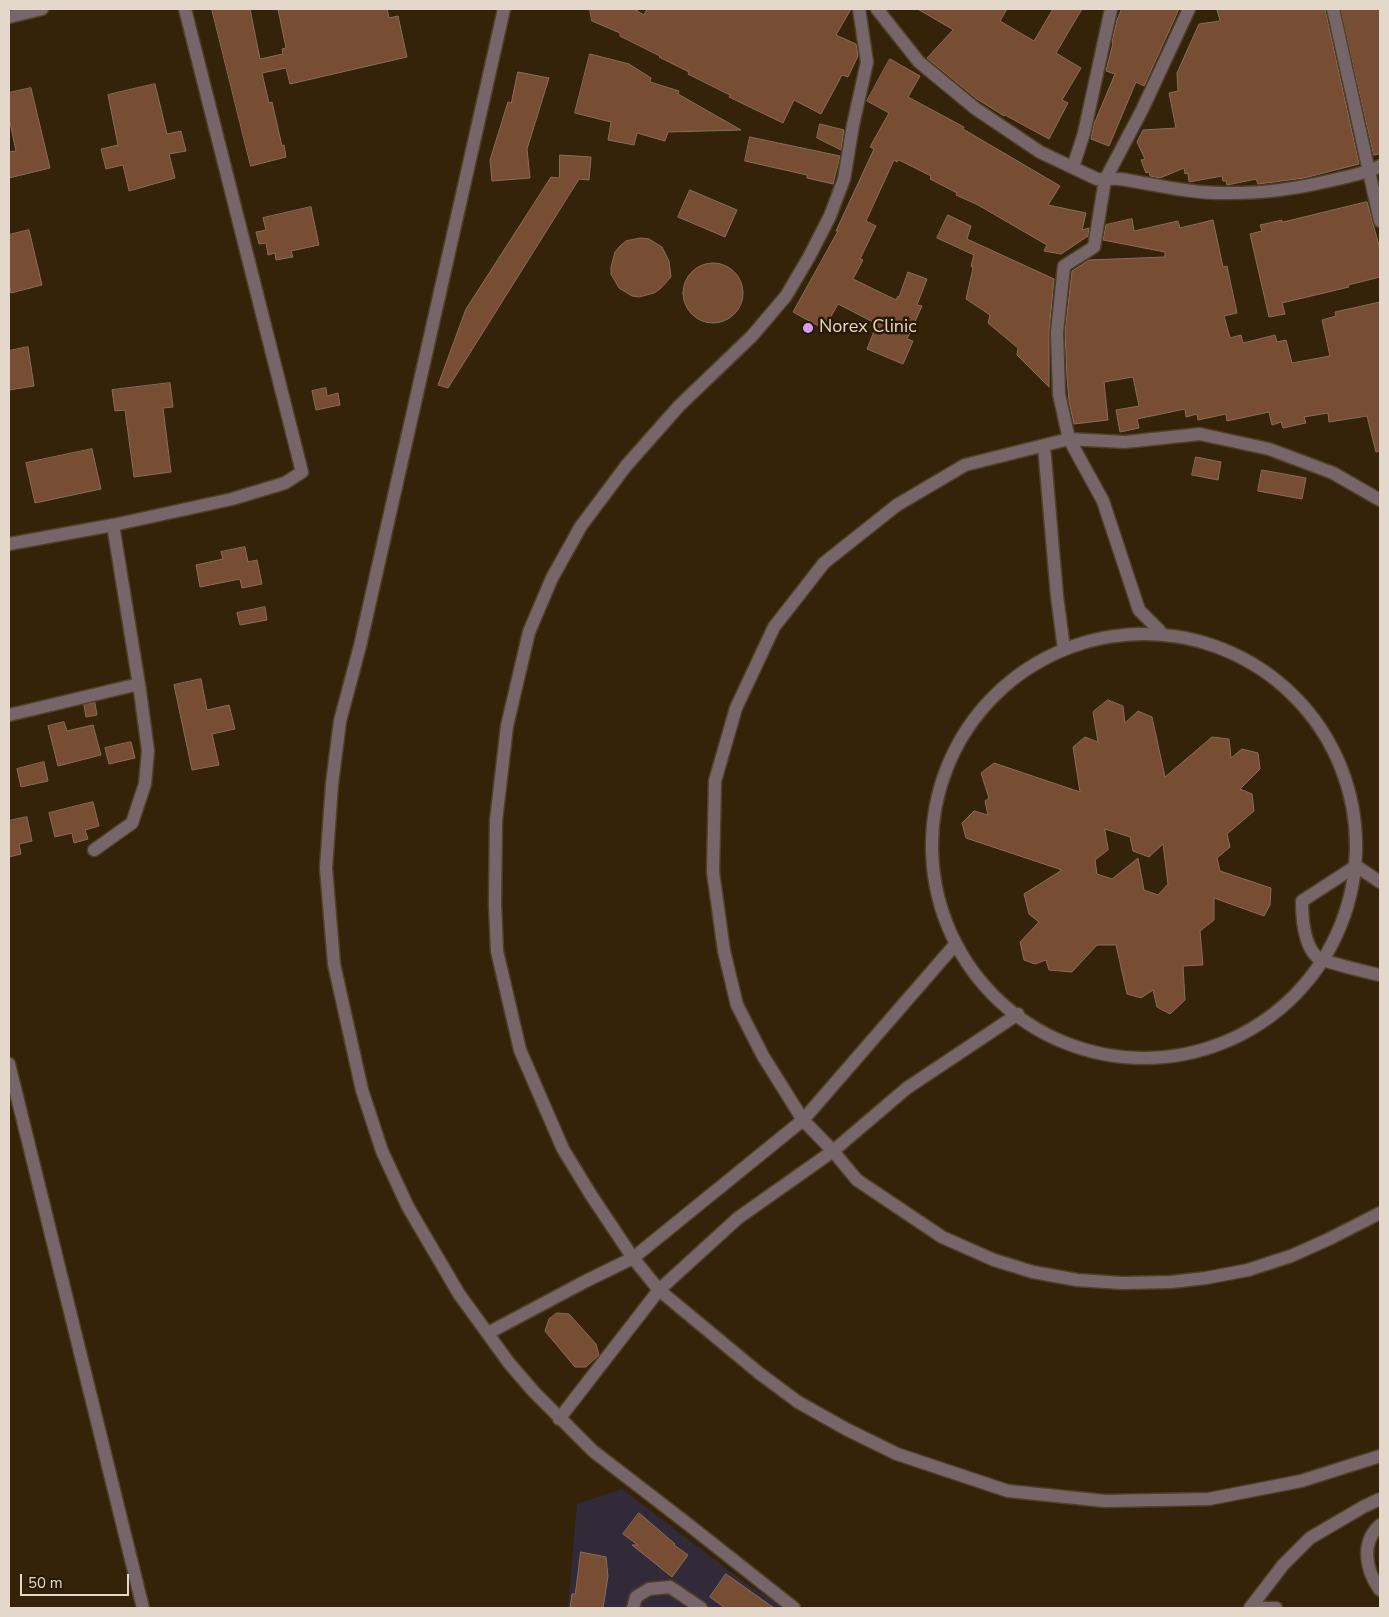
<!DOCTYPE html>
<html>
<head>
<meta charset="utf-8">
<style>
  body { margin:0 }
  #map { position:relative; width:1389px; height:1617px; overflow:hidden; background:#342308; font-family:"Nunito Sans",sans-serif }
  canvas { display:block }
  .frame { position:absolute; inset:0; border:10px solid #e3d8c9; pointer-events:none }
  .scale { position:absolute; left:20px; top:1574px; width:109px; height:22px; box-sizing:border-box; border:2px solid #e3d8c9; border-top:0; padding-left:6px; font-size:15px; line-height:18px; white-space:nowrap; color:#e3d8c9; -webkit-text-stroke:4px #2a1901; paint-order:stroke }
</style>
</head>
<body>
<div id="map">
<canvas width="1389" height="1617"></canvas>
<div class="frame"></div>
<div class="scale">50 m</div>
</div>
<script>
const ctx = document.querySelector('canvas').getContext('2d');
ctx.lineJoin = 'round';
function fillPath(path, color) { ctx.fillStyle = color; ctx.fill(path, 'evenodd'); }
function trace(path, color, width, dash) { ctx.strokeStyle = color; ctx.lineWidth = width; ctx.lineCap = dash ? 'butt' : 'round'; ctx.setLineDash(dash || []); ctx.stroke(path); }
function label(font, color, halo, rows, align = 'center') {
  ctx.font = font + ' "Nunito Sans",sans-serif'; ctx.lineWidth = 5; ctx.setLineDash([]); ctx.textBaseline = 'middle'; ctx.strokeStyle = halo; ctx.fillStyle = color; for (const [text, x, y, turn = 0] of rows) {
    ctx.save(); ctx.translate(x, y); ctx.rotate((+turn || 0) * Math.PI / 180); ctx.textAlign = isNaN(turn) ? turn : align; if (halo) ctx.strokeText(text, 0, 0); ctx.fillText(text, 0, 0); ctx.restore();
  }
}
fillPath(new Path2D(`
  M 622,1489 L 745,1583 L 785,1608 L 568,1608 L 577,1504 Z`), '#332a39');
const building = new Path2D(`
  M 212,9 L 250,9 L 260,59 L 283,54 L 282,49 L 286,48 L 278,9 L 387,9 L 389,18 L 398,16 L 407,57 L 290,84 L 286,68 L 262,73 L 269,103 L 272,102 L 282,146 L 284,145 L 286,157 L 251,166 Z
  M 590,9 L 634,9 L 644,15 L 647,9 L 851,9 L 836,35 L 856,44 L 858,56 L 848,77 L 842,75 L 821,114 L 794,100 L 783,123 L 729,97 L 730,95 L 688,74 L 689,72 L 659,57 L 660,56 L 620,36 L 620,33 L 592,21 Z
  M 918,9 L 1007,9 L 1000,21 L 1034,41 L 1053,9 L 1082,9 L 1056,53 L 1081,68 L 1062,100 L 1068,103 L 1049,139 L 1005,115 L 1004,116 L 977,99 L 927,58 L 953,30 Z
  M 1122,9 L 1179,9 L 1144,86 L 1136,82 L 1109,146 L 1091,139 L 1094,124 L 1115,74 L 1106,71 L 1113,43 L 1112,42 L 1117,20 Z
  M 1217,9 L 1325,9 L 1359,164 L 1304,178 L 1258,184 L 1256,179 L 1227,185 L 1226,181 L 1223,181 L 1222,176 L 1189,182 L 1188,173 L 1185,174 L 1184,168 L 1160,178 L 1150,176 L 1149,172 L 1146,173 L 1141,160 L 1145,159 L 1137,142 L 1143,130 L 1176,128 L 1169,93 L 1178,91 L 1177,73 L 1199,24 L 1220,21 Z
  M 1341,9 L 1380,9 L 1380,154 L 1374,155 Z
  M 590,54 L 629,64 L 651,78 L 650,82 L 679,91 L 678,94 L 741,130 L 668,132 L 665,141 L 637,133 L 634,145 L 608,140 L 611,122 L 575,113 Z
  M 890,59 L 920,76 L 908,97 L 964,127 L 963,129 L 1060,186 L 1048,205 L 1086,213 L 1082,230 L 1089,228 L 1088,236 L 1061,254 L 1044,251 L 1047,245 L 978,205 L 956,195 L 957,193 L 930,179 L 931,176 L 899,160 L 897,162 L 894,160 L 866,221 L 876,226 L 860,259 L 863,260 L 853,279 L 896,300 L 898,296 L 899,297 L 908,272 L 927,279 L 917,305 L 922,306 L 907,339 L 913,341 L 903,364 L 867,349 L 877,324 L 838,304 L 824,329 L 793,312 L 838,231 L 836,231 L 874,149 L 870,147 L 889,113 L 867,101 Z
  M 518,72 L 549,78 L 527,149 L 530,178 L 492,181 L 490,160 L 508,102 L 511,103 Z
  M 155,84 L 167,134 L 181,131 L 186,151 L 169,154 L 175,178 L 129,191 L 123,165 L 106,169 L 101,149 L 118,145 L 108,95 Z
  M 31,88 L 50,168 L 9,178 L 9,152 L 16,151 L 9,118 L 9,93 Z
  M 820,124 L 844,130 L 841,150 L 817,138 Z
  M 750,137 L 840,156 L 833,184 L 807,178 L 807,175 L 745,161 Z
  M 560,155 L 591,157 L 589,180 L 579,179 L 448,388 L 438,385 L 466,309 L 551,177 L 559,178 Z
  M 690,190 L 737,210 L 725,237 L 678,217 Z
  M 1367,202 L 1380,249 L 1380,277 L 1348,285 L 1349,287 L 1282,303 L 1285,314 L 1269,317 L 1250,234 L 1262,231 L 1260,225 L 1282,220 L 1282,222 Z
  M 311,207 L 319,245 L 291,251 L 293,257 L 276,260 L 275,253 L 268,255 L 266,243 L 259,244 L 256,232 L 266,230 L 263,218 Z
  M 948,215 L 971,226 L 967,239 L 1054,279 L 1049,331 L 1049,387 L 1017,355 L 1018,348 L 988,323 L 990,315 L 966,299 L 973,268 L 971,266 L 974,255 L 937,238 Z
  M 1132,219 L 1134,231 L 1178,221 L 1180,228 L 1213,220 L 1223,267 L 1227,266 L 1237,313 L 1224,316 L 1230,338 L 1241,335 L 1243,343 L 1275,335 L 1277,342 L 1286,340 L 1292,363 L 1330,356 L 1322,320 L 1336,316 L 1335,312 L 1380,302 L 1380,451 L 1376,452 L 1367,416 L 1329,422 L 1328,413 L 1304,417 L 1306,423 L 1283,428 L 1281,422 L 1272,425 L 1269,412 L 1227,421 L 1226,414 L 1198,420 L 1197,414 L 1186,417 L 1185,409 L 1137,419 L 1139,428 L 1120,432 L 1116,410 L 1139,406 L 1133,377 L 1104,382 L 1108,420 L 1074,424 L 1069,401 L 1067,377 L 1065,332 L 1072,271 L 1089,260 L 1165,257 L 1165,252 L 1103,240 L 1106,225 Z
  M 29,230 L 42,285 L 11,293 L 9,284 L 9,235 Z
  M 641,238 L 649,239 L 662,247 L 669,261 L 671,277 L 660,289 L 654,293 L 639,297 L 632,296 L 619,288 L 611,274 L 611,267 L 615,252 L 620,246 L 626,241 Z
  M683 293a30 30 0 1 1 60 0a30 30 0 1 1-60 0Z
  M 28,347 L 34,386 L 9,390 L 9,351 Z
  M 170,383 L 173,407 L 163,408 L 171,472 L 134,477 L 125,410 L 115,411 L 112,390 Z
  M 326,388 L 327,396 L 338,393 L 340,405 L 316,410 L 312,391 Z
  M 92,449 L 101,489 L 35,503 L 26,463 Z
  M 1196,457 L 1221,462 L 1218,480 L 1192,475 Z
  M 1262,470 L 1306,478 L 1302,499 L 1258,491 Z
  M 245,547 L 248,562 L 257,560 L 262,584 L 242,588 L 240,579 L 200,587 L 196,565 L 223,559 L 221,552 Z
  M 265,607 L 267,620 L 240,625 L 237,613 Z
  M 201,679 L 207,710 L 229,705 L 235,729 L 212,734 L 219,765 L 192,770 L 174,685 Z
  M 1108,700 L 1123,706 L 1125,723 L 1138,711 L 1152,717 L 1165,777 L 1212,737 L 1229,739 L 1231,758 L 1242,749 L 1258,753 L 1260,769 L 1240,789 L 1252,794 L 1254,811 L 1227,834 L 1230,847 L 1217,858 L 1220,871 L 1271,888 L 1270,905 L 1264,916 L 1214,898 L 1214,920 L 1200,931 L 1203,965 L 1183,966 L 1185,1000 L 1170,1014 L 1157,1007 L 1153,990 L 1141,998 L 1127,994 L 1116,945 L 1097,945 L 1072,972 L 1049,970 L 1046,960 L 1035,964 L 1024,960 L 1020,942 L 1039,922 L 1029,914 L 1024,894 L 1062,870 L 966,838 L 962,823 L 974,811 L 988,815 L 985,801 L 989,798 L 981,773 L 994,763 L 1080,792 L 1073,747 L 1085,737 L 1098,742 L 1093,712 ZM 1105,829 L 1130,837 L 1133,851 L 1149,857 L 1163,844 L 1168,884 L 1158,895 L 1144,890 L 1138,858 L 1112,879 L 1097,874 L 1095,860 L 1108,850 Z
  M 95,703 L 97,715 L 86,717 L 84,705 Z
  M 64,722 L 67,731 L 93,725 L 101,755 L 58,766 L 48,726 Z
  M 131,742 L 135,758 L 109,764 L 105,748 Z
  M 44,762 L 48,781 L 21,787 L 17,769 Z
  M 93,802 L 99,826 L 85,830 L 88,839 L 74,843 L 72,833 L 55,837 L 49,813 Z
  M 27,817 L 32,841 L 19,844 L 21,854 L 9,857 L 9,821 Z
  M 557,1313 L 569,1314 L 596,1344 L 599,1355 L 586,1367 L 575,1367 L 545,1331 L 549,1319 Z
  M 639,1513 L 675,1544 L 674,1545 L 688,1555 L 672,1577 L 632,1545 L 638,1545 L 623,1534 Z
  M 581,1552 L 606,1557 L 608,1576 L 603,1608 L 570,1608 L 572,1594 L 575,1594 Z
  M 726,1574 L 774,1608 L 725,1608 L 710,1597 Z`);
fillPath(building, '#774e34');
trace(building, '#8a6c5a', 1);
const minor = new Path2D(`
  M 504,9 L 360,646 L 340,721 L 332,784 L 326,868 L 334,964 L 362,1090 L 382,1151 L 408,1207 L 459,1294 L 509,1363 L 534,1392 L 593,1451 L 689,1525 L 794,1608
  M 859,9 L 867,62 L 853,125 L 844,179 L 830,216 L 809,257 L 786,296 L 752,336 L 679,406 L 626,466 L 581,526 L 552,578 L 529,632 L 507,726 L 496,821 L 495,904 L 497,951 L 520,1050 L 563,1149 L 591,1195 L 633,1258 L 659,1290 L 759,1373 L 798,1402 L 846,1429 L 897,1454 L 1008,1491 L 1105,1501 L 1209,1499 L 1301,1481 L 1380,1456
  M 877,9 L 919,62 L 976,109 L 1040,152 L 1097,179 C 1105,180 1112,178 1120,179 C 1153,184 1188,193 1222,193 C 1260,194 1296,189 1333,180 C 1349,176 1365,174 1380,166
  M 1333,9 L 1380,221
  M 9,17 L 42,9
  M 1073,167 L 1084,133 L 1111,9
  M 1044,446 L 1057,596 L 1064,649
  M 1380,500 L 1333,473 L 1269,449 L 1200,434 L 1125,442 L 1069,439 L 965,465 L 897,505 L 824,563 L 774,627 L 736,708 L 715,781 L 713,872 L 724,951 L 737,1005 L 763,1056 L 803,1120 L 833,1151 L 857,1180 L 942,1237 L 994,1260 L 1033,1272 L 1077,1280 L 1122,1283 L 1171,1282 L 1206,1278 L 1248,1270 L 1291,1256 L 1329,1239 L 1380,1213
  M 9,544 L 113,525 L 232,499 L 285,483 L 302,472 L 185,9
  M 1160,631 L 1139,610 L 1103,501 L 1069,439 L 1059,394 L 1057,332 L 1064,266 L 1094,247 L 1105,180 L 1142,110 L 1189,9
  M932 846a212 212 0 1 1 424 0a212 212 0 1 1-424 0Z
  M 9,715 L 139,684
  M 94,850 L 132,823 L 145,784 L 148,751 L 140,691 L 113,525
  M 1380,882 L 1356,866 L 1302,901 C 1302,917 1304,945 1317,957 C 1321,961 1370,973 1380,975
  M 9,1064 L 143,1608
  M 488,1333 L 586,1281 L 633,1258 L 803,1120 L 953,947
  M 559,1419 L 659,1290 L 738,1218 L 833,1151 L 907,1088 L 1018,1014
  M 1380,1525 C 1360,1543 1366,1571 1380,1590
  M 633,1608 L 636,1597 L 649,1589 L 670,1587 L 701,1608
  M 1250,1608 L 1283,1565 L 1310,1538 L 1363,1507 L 1380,1499
  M 1250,1608 L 1276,1608`);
trace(minor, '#504027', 15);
trace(minor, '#776669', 12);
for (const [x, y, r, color] of [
  [808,328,6,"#d59bfa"]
]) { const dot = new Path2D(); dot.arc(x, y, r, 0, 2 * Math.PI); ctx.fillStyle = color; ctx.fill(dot); trace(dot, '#2a1901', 2); }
label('18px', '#e3d8c9', '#2a1901', [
  ["Norex Clinic",819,328]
], 'left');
</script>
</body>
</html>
